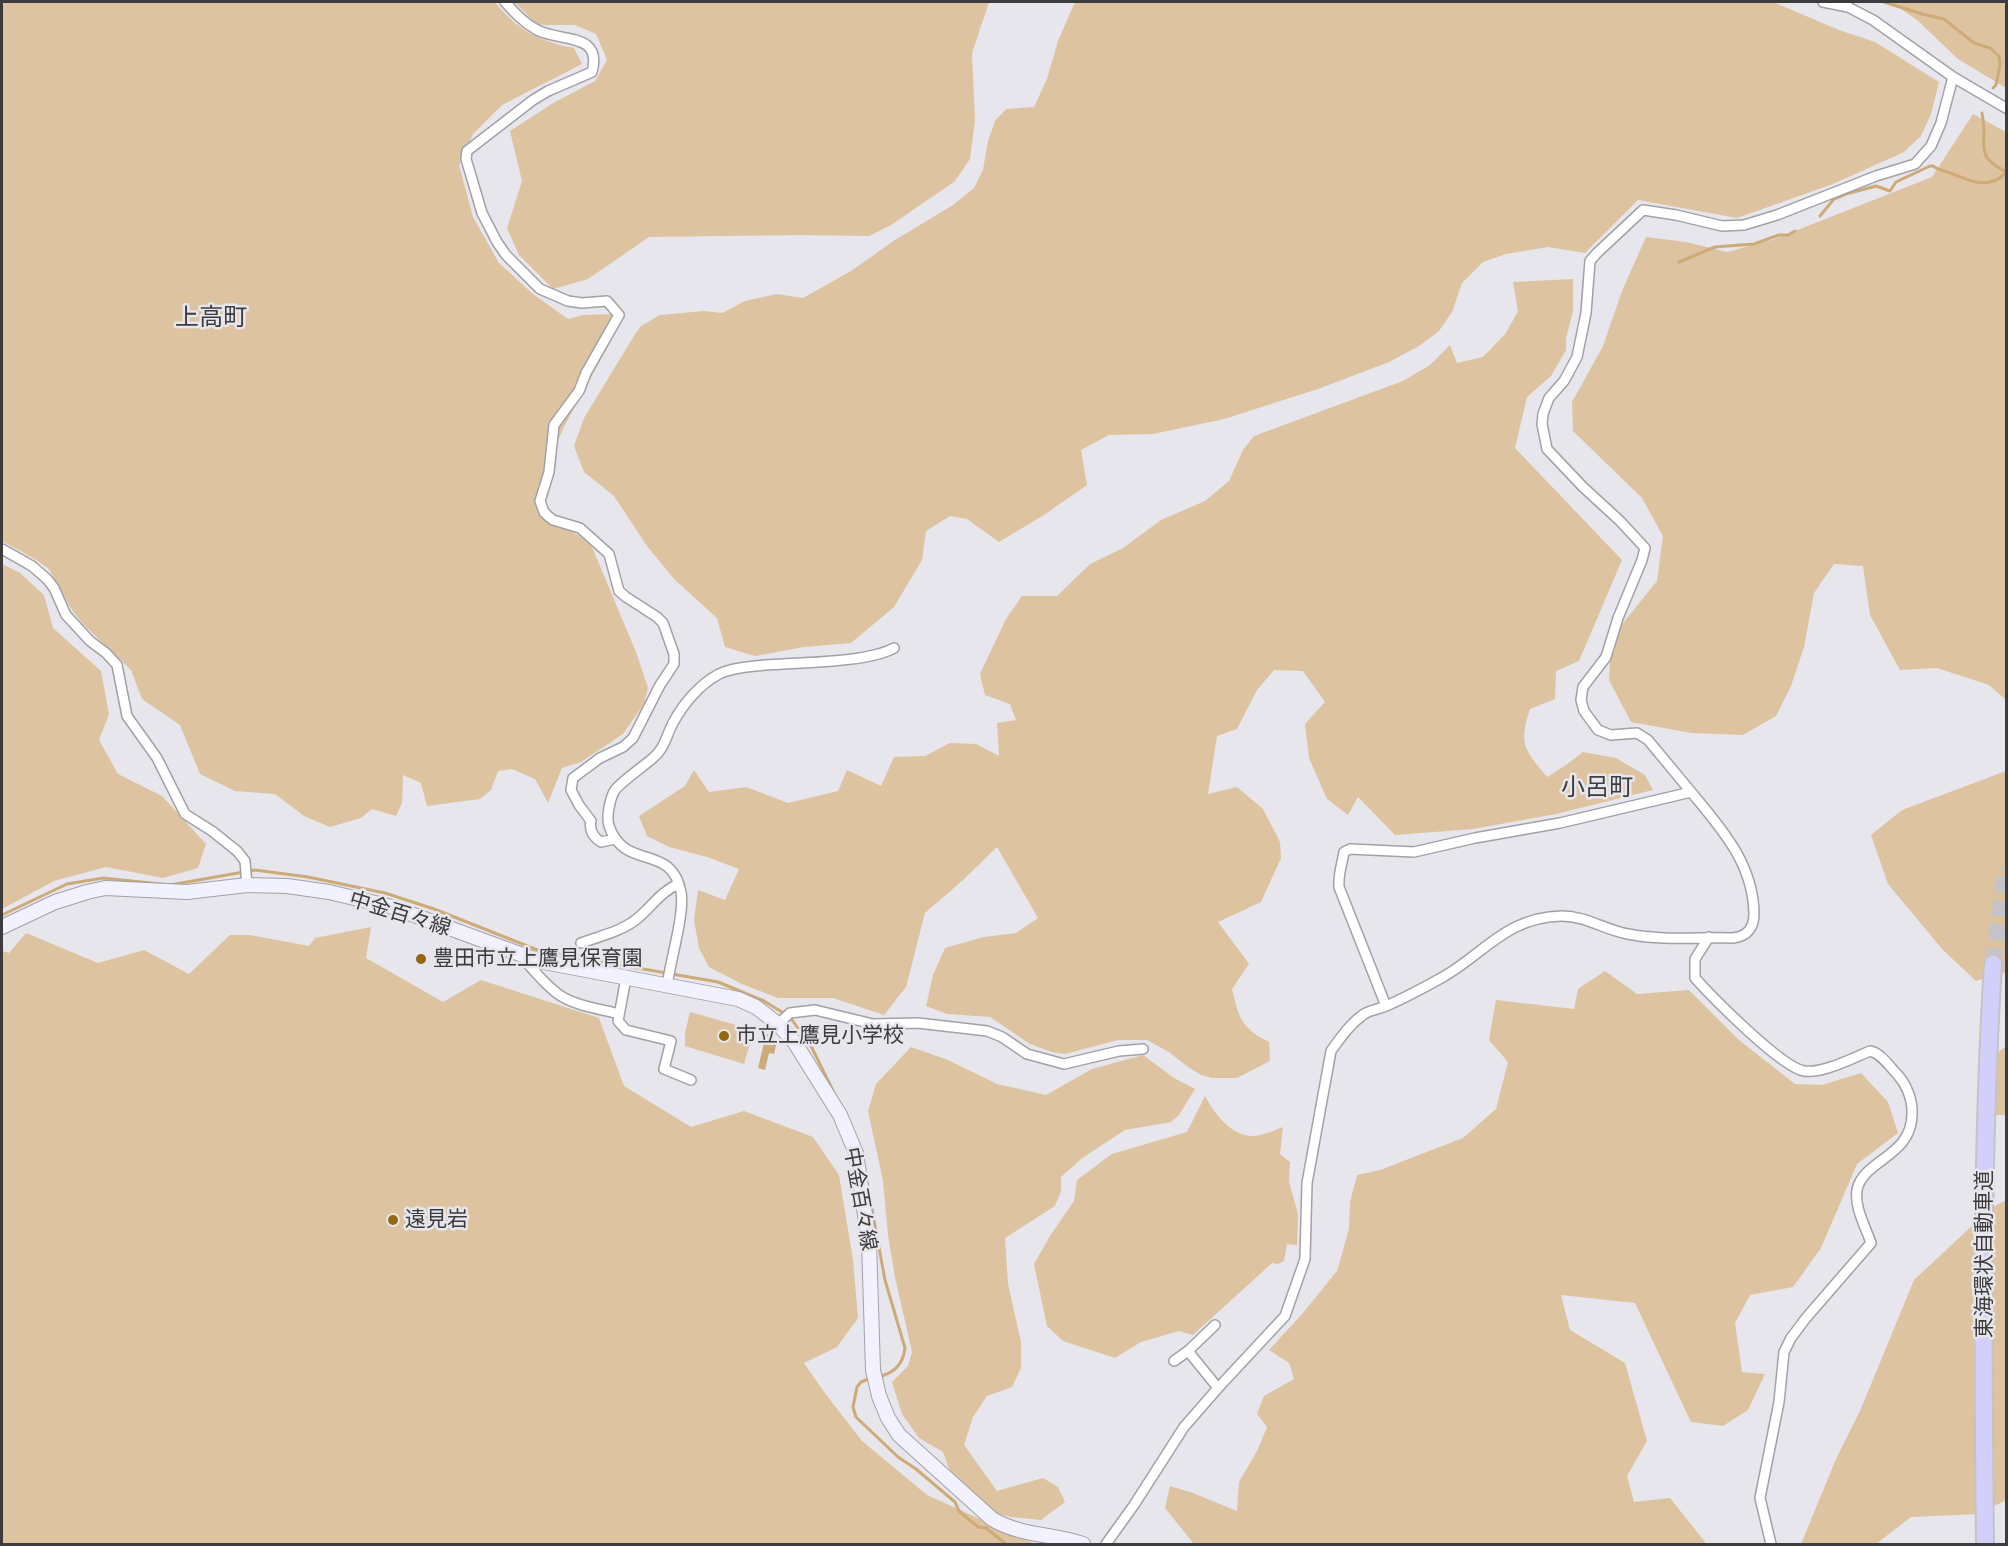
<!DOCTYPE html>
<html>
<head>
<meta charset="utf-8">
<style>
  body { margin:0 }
  #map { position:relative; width:2008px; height:1546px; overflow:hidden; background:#e7e6ec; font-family:Inter,sans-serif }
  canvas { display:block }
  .frame { position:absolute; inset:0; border:3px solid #3c3c3e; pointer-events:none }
</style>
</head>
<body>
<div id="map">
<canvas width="2008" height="1546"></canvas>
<div class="frame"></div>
</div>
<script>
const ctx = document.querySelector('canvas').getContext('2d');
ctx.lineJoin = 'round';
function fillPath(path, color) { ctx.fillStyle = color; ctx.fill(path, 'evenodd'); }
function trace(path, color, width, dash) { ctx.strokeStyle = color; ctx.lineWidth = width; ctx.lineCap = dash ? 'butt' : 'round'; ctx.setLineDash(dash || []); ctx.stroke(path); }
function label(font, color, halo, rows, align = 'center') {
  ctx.font = font + ' Inter,"Noto Sans JP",sans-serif'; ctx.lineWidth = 5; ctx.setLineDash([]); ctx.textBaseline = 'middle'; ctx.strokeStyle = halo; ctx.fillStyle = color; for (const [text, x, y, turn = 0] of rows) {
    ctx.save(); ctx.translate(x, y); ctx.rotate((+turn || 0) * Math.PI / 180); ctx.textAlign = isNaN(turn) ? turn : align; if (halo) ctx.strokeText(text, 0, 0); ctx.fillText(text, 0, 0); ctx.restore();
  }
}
fillPath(new Path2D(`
  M 2,2 L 495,2 C 516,29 540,42 574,48 L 582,64 L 502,105 L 473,134 L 459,165 L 473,217 L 499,263 L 533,294 L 568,319 L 583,315 L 616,314 L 620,324 L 564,427 L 553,452 L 553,477 L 540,507 L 561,525 L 581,537 L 592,547 L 636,652 L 648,688 L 644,704 L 623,734 L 581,762 L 562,768 L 548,803 L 535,779 L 512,769 L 498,771 L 491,790 L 480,799 L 427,806 L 421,783 L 403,775 L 402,803 L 396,816 L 372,809 L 361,818 L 330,827 L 304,816 L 275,794 L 235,791 L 200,774 L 180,725 L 142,699 L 131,670 L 82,623 L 72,610 L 49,569 L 33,558 L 2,541 Z
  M 514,2 L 989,2 L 972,53 L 975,120 L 970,159 L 954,182 L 891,225 L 869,236 L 801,235 L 649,237 L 588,279 L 553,289 L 519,255 L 507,228 L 522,181 L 510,131 L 555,102 L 595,81 L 607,60 L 596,34 L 575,25 L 538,25 Z
  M 1075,2 L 1773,2 L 1839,30 L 1875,42 L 1939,82 L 1931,114 L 1921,136 L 1904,152 L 1833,184 L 1737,218 L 1638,200 L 1585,253 L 1548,247 L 1506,254 L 1483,262 L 1462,283 L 1452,312 L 1439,331 L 1419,346 L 1389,362 L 1318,389 L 1224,419 L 1153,434 L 1109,435 L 1081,450 L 1087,485 L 1044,515 L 999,542 L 967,519 L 950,516 L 926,531 L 922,560 L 894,607 L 851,643 L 804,647 L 755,656 L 725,647 L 717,618 L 675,580 L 647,546 L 614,496 L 584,472 L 574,446 L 584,418 L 634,336 L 641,326 L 660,315 L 704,311 L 722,313 L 745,301 L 777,294 L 803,298 L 851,271 L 895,240 L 953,205 L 974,188 L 983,170 L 988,141 L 995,121 L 1006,109 L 1034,107 L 1047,79 L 1058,41 Z
  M 1891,2 L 2006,2 L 2006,88 L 1958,59 L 1917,20 Z
  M 1973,114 L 2006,132 L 2006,700 L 1989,685 L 1937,668 L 1900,670 L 1870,615 L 1863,566 L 1834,564 L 1814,593 L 1804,647 L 1791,686 L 1776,716 L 1743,735 L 1691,733 L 1631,722 L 1609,680 L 1611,638 L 1657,581 L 1663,536 L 1642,498 L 1573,431 L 1572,402 L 1603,346 L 1622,291 L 1646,237 L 1686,242 L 1727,252 L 1772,240 L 1932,177 Z
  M 1573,279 L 1573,311 L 1566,338 L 1566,350 L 1551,376 L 1527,397 L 1515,448 L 1622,560 L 1579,661 L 1556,671 L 1555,699 L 1530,709 C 1518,745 1525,750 1547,777 L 1566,765 L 1583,752 L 1616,758 L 1645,775 L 1653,790 L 1556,814 L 1473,829 L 1395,835 L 1358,797 L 1348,815 L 1327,799 L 1309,758 L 1305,724 L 1325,702 L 1303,671 L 1274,670 L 1257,690 L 1237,729 L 1217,736 L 1208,794 L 1237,787 L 1263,809 L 1280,842 L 1281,858 L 1261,902 L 1218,922 L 1249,964 L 1232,989 C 1239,1018 1241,1028 1269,1042 L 1270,1061 L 1237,1078 L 1212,1078 L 1201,1075 L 1188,1067 L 1169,1052 L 1147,1040 L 1118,1040 L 1065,1054 L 1052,1052 L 1030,1044 L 990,1017 L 947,1014 L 926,1006 L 933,975 L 945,948 L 984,937 L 1016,933 L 1038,918 L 997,847 L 963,880 L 925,913 L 906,987 L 884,1015 L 833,998 L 778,998 L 742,984 L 709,967 L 699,948 L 694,920 L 698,890 L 725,900 L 739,869 L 707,857 L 669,847 L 647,836 L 639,816 L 685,786 L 694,770 L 709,792 L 746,787 L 788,803 L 838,791 L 847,770 L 881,786 L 894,757 L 925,756 L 950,743 L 976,744 L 999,756 L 997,723 L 1016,720 L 1010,704 L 985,695 L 980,674 L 1006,619 L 1022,596 L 1057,596 L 1090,564 L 1123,548 L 1161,520 L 1205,501 L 1229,481 L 1243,450 L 1254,436 L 1403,381 L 1430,365 L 1450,345 L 1457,363 L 1483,357 L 1506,333 L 1518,311 L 1513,282 Z
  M 2,564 L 20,573 L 44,595 L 53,628 L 101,671 L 109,714 L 99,740 L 118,774 L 162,796 L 206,844 L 198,868 L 163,878 L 106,867 L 54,881 L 2,909 Z
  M 2006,771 L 2006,972 L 1976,981 L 1943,950 L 1888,884 L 1871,835 L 1902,810 Z
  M 371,927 L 366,958 L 443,1002 L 481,980 L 599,1018 L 624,1086 L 691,1127 L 744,1111 L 813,1137 L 839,1175 L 853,1260 L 858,1318 L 837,1347 L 804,1363 L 824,1392 L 862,1441 L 927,1495 L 1035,1544 L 2,1544 L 2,951 L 9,953 L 26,933 L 98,963 L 144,950 L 189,974 L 230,935 L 250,935 L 309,946 L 315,938 Z
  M 1605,971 L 1637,994 L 1689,990 L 1739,1040 L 1795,1084 L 1822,1085 L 1861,1073 L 1888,1102 L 1898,1133 L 1857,1164 L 1821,1248 L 1793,1287 L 1750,1295 L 1735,1323 L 1742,1372 L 1765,1374 L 1748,1410 L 1723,1426 L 1691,1422 L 1635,1303 L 1561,1295 L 1570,1330 L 1625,1363 L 1647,1441 L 1627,1476 L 1634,1502 L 1670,1498 L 1705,1542 L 1705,1544 L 1194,1544 L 1165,1508 L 1170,1486 L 1193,1493 L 1237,1511 L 1239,1482 L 1257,1451 L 1267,1427 L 1257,1414 L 1264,1396 L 1294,1379 L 1289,1363 L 1269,1350 L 1303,1313 L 1337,1271 L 1349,1229 L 1350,1202 L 1357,1175 L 1380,1170 L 1463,1138 L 1496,1109 L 1508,1062 L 1489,1040 L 1496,1000 L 1574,1009 L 1578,989 Z
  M 690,1012 L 754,1030 L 744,1064 L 685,1046 L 685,1033 Z
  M 2006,1046 L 2006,1115 L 1982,1115 L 1979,1068 Z
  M 911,1047 L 948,1060 L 997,1084 L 1046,1095 L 1092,1069 L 1143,1055 L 1174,1078 L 1195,1089 L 1179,1115 L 1171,1122 L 1125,1130 L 1081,1159 L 1061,1177 L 1061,1191 L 1055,1206 L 1005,1238 L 1008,1284 L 1021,1342 L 1021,1368 L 1012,1387 L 987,1396 L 973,1417 L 964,1445 L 997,1491 L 1043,1478 L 1058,1487 L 1065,1502 L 1041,1520 L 1011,1517 L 991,1512 L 949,1469 L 943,1452 L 919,1438 L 902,1414 L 892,1382 L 908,1366 L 912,1352 L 895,1277 L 888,1235 L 883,1181 L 868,1111 L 876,1084 Z
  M 1205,1096 C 1215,1114 1231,1137 1255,1136 C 1264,1135 1275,1130 1283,1127 L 1280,1154 L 1290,1162 L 1289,1182 L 1298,1214 L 1297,1245 L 1287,1244 L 1284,1261 L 1278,1264 L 1272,1263 L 1193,1335 L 1179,1331 L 1141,1342 L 1115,1358 L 1063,1341 L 1047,1326 L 1034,1264 L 1050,1236 L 1074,1201 L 1077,1180 L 1112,1154 L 1187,1132 Z
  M 2006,1200 L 2006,1500 L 1979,1514 L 1911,1517 L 1876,1544 L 1801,1544 L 1836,1459 L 1860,1411 L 1914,1280 L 1990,1209 Z`), '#ddc39f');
fillPath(new Path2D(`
  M 766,1034 L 774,1035 L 773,1040 L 777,1041 L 774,1054 L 769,1053 L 765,1070 L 758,1068 Z`), '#cdaa77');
trace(new Path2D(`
  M 1884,2 L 1922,14 L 1944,19 L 1974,43 L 1990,48 L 1999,56 L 2000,65 L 1996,85 L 1993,88
  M 1982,113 C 1983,119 1984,126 1984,133 C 1982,156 1986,161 2006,172
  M 1998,179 L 2006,173
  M 1820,216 L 1834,199 L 1846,194 L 1876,186 L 1890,191 L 1896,182 L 1930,166 L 1933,166 C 1938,170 1941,170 1947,172 C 1964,177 1977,188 1996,180
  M 1679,262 L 1715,247 L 1754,244 L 1779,235 L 1788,235 L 1795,231
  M 2,915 L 67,884 L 103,878 L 170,885 L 255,870 L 308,877 L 356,887 L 385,893 L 434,909 L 540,951 L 718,982 L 764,1001 L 790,1017 L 812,1048 L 837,1099
  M 865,1172 L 885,1280 L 905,1348 C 903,1365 894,1373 878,1377
  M 871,1378 L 861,1382 L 857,1387 L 853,1407 L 856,1417 L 898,1457 L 916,1469 L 955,1502 L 959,1511 L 978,1527 L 986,1528 L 1006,1544`), '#cdaa77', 3);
trace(new Path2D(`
  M 1993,964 L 2006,867`), '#c5c4c9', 16, [16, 8]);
const minor = new Path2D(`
  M 505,2 C 515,13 524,23 537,30 C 560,42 603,32 592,72 L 548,91 L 533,100 L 467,151 L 466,159 L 482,213 L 497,242 L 506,255 L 540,289 L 568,301 L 582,303 L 607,301 L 619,315 L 586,373 L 579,391 L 554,425 L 549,472 L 540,501 L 544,512 L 548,516 L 553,520 L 580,528 L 609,554 L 619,591 L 626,597 L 657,617 L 663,623 L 674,654 L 674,664 L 660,685 L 633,738 L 623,747 L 600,758 L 573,778 L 571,790 L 579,805 L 591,821 C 589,830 593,837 601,842 L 615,839
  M 1823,2 L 1848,7 L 1873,20 L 1953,77 L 2006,108
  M 2,549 L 32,566 L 47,579 L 54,588 L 66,615 L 90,641 L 106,653 L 117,665 L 127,716 L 157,758 L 185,814 L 212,831 L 237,851 L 245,861 L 247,885
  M 1709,937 L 1695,959 L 1695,978 C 1712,997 1781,1067 1804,1071 C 1822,1074 1853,1058 1870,1051 C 1881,1053 1889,1066 1897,1074 C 1906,1084 1912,1098 1912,1111 C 1914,1157 1863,1159 1857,1190 C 1854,1207 1866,1228 1871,1243 L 1806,1318 L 1791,1338 L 1784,1352 L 1779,1402 L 1760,1498 L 1771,1544
  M 581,943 C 600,936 623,931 638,918 C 652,906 661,892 678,884
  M 528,958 L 527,963 C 537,974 548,988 561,996 C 577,1006 600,1009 619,1014
  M 626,978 L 618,1021 L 626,1030 L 671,1041 L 664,1069 L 691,1080
  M 667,986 C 670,962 685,913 681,892 C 671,842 625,872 609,826 C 606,817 610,798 615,790 C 621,782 644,766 653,758 C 665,748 666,736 673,723 C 683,704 700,684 719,674 C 729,669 744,667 755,666 C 791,662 865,664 894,648
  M 1386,1006 L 1339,887 C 1338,874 1342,865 1344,852 L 1350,849 L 1414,852 L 1475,838 L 1560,823 L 1691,792
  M 778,1024 L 790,1013 L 815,1010 L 873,1024 L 918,1023 L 987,1031 L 1002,1037 L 1027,1054 L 1064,1064 L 1119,1051 L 1143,1049
  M 1188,1351 L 1218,1388
  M 1174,1361 L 1188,1351 L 1215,1325
  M 1106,1544 L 1134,1505 L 1184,1427 L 1218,1388 L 1285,1316 L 1305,1259 L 1307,1183 L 1331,1051 C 1341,1037 1350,1024 1364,1014 C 1371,1010 1379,1009 1386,1006 C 1405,998 1425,987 1443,977 C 1486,952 1507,917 1562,916 C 1586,916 1605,930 1628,934 C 1663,941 1698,937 1733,938 C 1748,936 1754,928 1754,913 C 1753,864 1722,829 1692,793 C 1678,776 1663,758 1648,740 L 1637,733 L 1611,735 L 1598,730 L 1584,711 L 1581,700 L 1583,687 L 1606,657 L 1618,618 L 1642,560 L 1645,548 L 1620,521 L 1583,487 L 1547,449 L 1542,424 L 1543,414 L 1549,398 L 1564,381 L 1577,357 L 1586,313 L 1590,261 L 1597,253 L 1643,210 L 1676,215 L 1722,226 L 1744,225 L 1777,215 L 1876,176 L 1915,164 L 1931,146 L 1941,123 L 1953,77`);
const secondary = new Path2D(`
  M 2,927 L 55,902 L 87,892 L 105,888 L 187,892 L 247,885 L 287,886 L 329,892 L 392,907 L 539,961 L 738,999 L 756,1007 L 778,1024 L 795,1043 L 840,1115 L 856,1153 L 869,1242 L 873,1370 L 879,1396 L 888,1418 L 899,1435 L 992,1519 C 1021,1536 1053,1534 1083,1544`);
const motorway = new Path2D(`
  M 1985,1544 C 1983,1351 1981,1157 1993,964`);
trace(minor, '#a2a1a7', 12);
trace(secondary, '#a2a1a7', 16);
trace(motorway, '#c4c4c5', 20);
trace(minor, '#fff', 9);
trace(secondary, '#f2f1fe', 14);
trace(motorway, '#d2cffa', 16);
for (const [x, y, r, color] of [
  [421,959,6,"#946713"],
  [724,1036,6,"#946713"],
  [393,1220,6,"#946713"]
]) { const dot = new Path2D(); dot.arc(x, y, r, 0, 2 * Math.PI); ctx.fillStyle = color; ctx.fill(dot); trace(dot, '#e7e6ec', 2); }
label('21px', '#3c3c3e', '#e7e6ec', [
  ["中金百々線",400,914,17],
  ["中金百々線",860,1199,80],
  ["東海環状自動車道",1985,1254,-90]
]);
label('21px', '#3c3c3e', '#e7e6ec', [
  ["豊田市立上鷹見保育園",433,959],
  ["市立上鷹見小学校",736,1036],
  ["遠見岩",405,1220]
], 'left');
label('24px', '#3c3c3e', '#e7e6ec', [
  ["上高町",211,318],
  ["小呂町",1597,788]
]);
</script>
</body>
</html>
